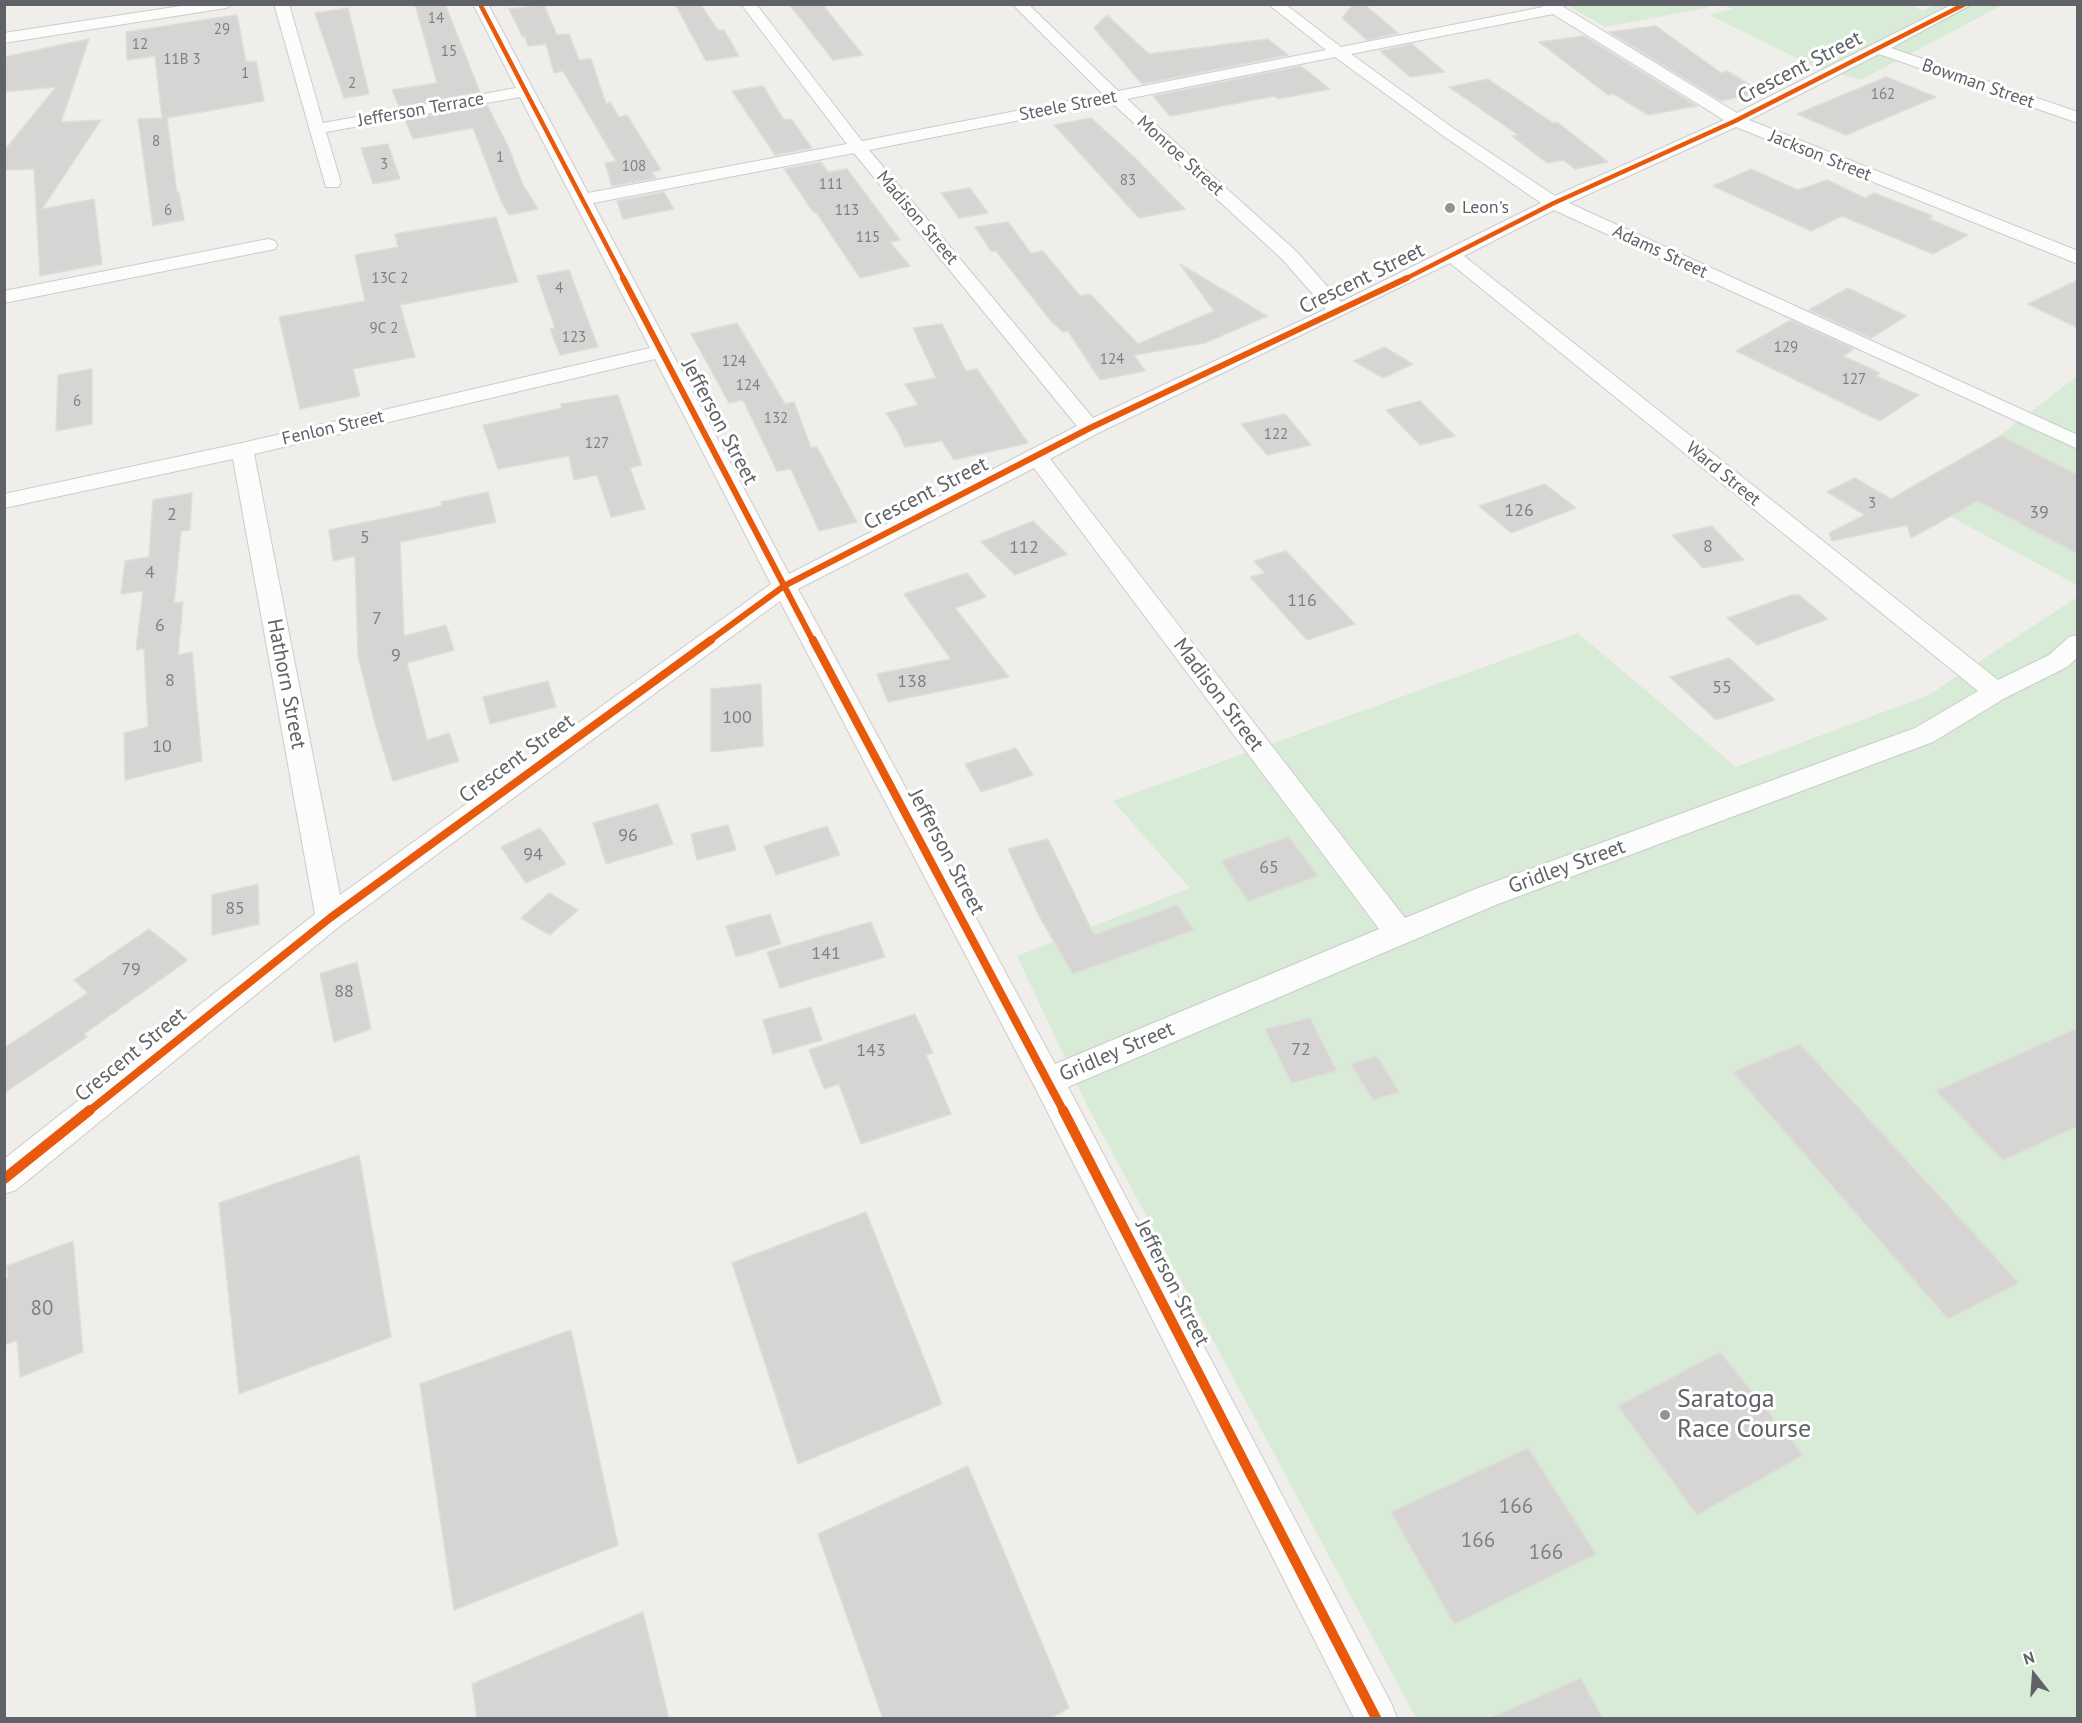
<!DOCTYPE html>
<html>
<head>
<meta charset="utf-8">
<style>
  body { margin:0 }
  #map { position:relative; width:2082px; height:1723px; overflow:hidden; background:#efeeea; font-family:"PT Sans",sans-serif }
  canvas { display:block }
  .frame { position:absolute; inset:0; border:6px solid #5f6368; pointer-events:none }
  .north { position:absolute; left:2004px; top:1645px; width:60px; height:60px; -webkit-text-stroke:4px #fff; paint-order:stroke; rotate:343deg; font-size:16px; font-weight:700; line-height:24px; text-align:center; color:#5f6368 }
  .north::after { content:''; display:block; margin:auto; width:21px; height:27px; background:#5f6368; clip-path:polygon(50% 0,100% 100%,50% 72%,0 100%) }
</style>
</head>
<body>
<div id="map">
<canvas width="2082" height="1723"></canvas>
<div class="frame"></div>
<div class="north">N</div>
</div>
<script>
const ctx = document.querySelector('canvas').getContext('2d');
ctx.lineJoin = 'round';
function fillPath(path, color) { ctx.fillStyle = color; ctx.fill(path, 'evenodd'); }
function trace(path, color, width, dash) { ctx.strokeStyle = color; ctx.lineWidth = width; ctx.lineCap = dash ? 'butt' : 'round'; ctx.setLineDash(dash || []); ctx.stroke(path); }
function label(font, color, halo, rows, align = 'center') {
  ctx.font = font + ' "PT Sans",sans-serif'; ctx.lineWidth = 6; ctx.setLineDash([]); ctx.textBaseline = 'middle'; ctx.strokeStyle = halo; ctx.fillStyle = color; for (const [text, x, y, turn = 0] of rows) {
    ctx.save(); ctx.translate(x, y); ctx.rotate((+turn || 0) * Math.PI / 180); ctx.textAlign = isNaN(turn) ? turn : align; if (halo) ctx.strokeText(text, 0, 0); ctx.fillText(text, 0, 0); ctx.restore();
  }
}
fillPath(new Path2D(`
  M 1704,4 L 1710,7 L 1605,27 L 1567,5 Z
  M 1724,4 L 1908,4 L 1923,11 L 1934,5 L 2002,5 L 1861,80 L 1813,66 L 1709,15 L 1732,9 Z
  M 2077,376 L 2077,585 L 1918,499 Z
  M 2077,597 L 2077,1718 L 1416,1718 L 1090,1111 L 1017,956 L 1190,888 L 1113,801 L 1578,633 L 1736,767 L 1929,695 Z`), '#d8ebd6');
const building = new Path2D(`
  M 415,4 L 445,4 L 480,92 L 399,107 L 392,90 L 437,83 Z
  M 675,4 L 700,4 L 718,30 L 724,30 L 739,56 L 706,61 Z
  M 789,4 L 822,4 L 863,55 L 833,60 Z
  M 1353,4 L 1364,4 L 1398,33 L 1367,40 L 1342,18 Z
  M 544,5 L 557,35 L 569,34 L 579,60 L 591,59 L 606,104 L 610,102 L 619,117 L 627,115 L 661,170 L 652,172 L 656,178 L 612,186 L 605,163 L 616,161 L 563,71 L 554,73 L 546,44 L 528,46 L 525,36 L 522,36 L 509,9 Z
  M 348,8 L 369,94 L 344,98 L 315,13 Z
  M 237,15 L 246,62 L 256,61 L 264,101 L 167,118 L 177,193 L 179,192 L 184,220 L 153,226 L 138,119 L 162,118 L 155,56 L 127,60 L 126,32 Z
  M 1107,15 L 1149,54 L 1268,39 L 1288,55 L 1142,84 L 1094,28 Z
  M 1656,26 L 1721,73 L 1727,71 L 1762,92 L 1721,101 L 1609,32 Z
  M 1584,36 L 1697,106 L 1648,115 L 1614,94 L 1608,95 L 1539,42 Z
  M 89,39 L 61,122 L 101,120 L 42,209 L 94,199 L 102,264 L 40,276 L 34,169 L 4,170 L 4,151 L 56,87 L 4,92 L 4,57 Z
  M 1412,44 L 1445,72 L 1410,77 L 1380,51 Z
  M 1301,66 L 1330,89 L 1278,99 L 1275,96 L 1170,116 L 1153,96 Z
  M 1886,77 L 1936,97 L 1846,135 L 1797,114 Z
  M 1488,79 L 1553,123 L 1557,122 L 1608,162 L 1575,169 L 1563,160 L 1547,163 L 1512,136 L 1518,135 L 1449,87 Z
  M 763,86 L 784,120 L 791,119 L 812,148 L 775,155 L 732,91 Z
  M 487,105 L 508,146 L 523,185 L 538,209 L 509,215 L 501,201 L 473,128 L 413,139 L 405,120 Z
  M 1091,118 L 1133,156 L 1185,209 L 1139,218 L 1054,125 Z
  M 388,144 L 400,179 L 373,184 L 361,148 Z
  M 821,162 L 828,172 L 847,169 L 900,240 L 890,242 L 910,266 L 860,278 L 816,212 L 814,213 L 784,169 Z
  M 1751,169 L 1798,190 L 1827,180 L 1865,198 L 1874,193 L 1933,216 L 1929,219 L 1968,235 L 1933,254 L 1842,216 L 1811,231 L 1713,186 Z
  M 970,188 L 988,213 L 959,218 L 941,193 Z
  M 664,192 L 674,209 L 623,219 L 617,201 Z
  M 496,217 L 518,282 L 400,305 L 415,357 L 353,369 L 360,396 L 300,409 L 279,317 L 365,301 L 355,255 L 398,247 L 395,234 Z
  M 1008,222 L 1031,253 L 1043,251 L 1080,296 L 1090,294 L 1138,344 L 1214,311 L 1180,264 L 1267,316 L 1205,343 L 1134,355 L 1145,371 L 1100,380 L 1068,331 L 1063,332 L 1051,321 L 996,251 L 991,251 L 975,227 Z
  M 569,270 L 598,347 L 560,355 L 550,329 L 555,328 L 537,276 Z
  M 2078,280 L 2078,328 L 2028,304 Z
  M 1848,288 L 1906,316 L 1871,338 L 1809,310 Z
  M 1791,320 L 1854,349 L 1843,356 L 1880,373 L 1876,376 L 1919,395 L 1880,421 L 1736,351 Z
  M 737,323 L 785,404 L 794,402 L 811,448 L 817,447 L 857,522 L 819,531 L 791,469 L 777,471 L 743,400 L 729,403 L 691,334 Z
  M 942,324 L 966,371 L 977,369 L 1028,443 L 954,460 L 942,441 L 905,447 L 897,430 L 886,413 L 918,405 L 905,384 L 936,378 L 913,328 Z
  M 1384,347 L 1413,364 L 1383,378 L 1354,361 Z
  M 92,369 L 92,424 L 56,431 L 58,375 Z
  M 618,395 L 642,465 L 630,468 L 645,509 L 611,517 L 597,475 L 574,480 L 569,456 L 498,469 L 483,425 L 562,408 L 561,404 Z
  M 1420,401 L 1455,436 L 1420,445 L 1386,410 Z
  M 1285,414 L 1311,445 L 1267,455 L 1241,424 Z
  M 2001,436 L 2078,475 L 2078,554 L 1978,501 L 1911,538 L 1907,525 L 1832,541 L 1829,533 L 1865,515 L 1827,492 L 1855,478 L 1891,499 Z
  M 1545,484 L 1576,508 L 1511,533 L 1479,506 Z
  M 488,492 L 496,522 L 400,542 L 404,636 L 446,625 L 454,650 L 407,663 L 427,740 L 449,733 L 459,761 L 393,781 L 376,727 L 358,656 L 355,556 L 333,561 L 329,530 L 442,506 L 441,502 Z
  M 192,493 L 190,530 L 181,531 L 174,603 L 183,602 L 178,655 L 192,652 L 202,761 L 125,780 L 124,733 L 148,727 L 144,649 L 136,650 L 143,591 L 121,594 L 125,561 L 149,557 L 153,500 Z
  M 1033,521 L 1067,554 L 1015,575 L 981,542 Z
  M 1712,526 L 1744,560 L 1703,568 L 1672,535 Z
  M 1286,551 L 1355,624 L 1307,640 L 1250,577 L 1265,573 L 1254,561 Z
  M 967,573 L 986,597 L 955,608 L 1009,677 L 888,702 L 877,674 L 951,659 L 904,594 Z
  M 1792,595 L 1799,595 L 1828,619 L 1757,645 L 1727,618 Z
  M 1729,658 L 1775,700 L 1716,720 L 1670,677 Z
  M 548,681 L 556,707 L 490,724 L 483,697 Z
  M 761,684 L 763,746 L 711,752 L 711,689 Z
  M 1016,748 L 1033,775 L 981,792 L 965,764 Z
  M 658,804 L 673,844 L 606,864 L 593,823 Z
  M 728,825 L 736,850 L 697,860 L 691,834 Z
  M 827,826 L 840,855 L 776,875 L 764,846 Z
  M 540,828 L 566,864 L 526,883 L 501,847 Z
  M 1289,837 L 1318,876 L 1248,901 L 1221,861 Z
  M 1048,839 L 1094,935 L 1177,905 L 1194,930 L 1073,974 L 1039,916 L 1008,849 Z
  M 258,884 L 259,924 L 212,935 L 212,895 Z
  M 549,893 L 578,910 L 550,935 L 521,918 Z
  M 770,914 L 781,944 L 736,957 L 726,926 Z
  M 871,922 L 885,957 L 780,988 L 767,952 Z
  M 149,929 L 188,960 L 84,1034 L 87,1037 L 4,1093 L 4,1048 L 88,993 L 74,980 Z
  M 357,962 L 371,1029 L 334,1042 L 320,974 Z
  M 811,1007 L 822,1040 L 773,1054 L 763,1020 Z
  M 915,1014 L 933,1053 L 926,1055 L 951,1114 L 861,1144 L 839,1084 L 824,1089 L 809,1050 Z
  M 1310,1018 L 1337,1071 L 1292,1083 L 1265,1029 Z
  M 2078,1028 L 2078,1126 L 2003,1160 L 1936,1091 Z
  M 1800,1044 L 2019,1283 L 1948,1319 L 1733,1072 Z
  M 1377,1056 L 1399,1092 L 1373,1100 L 1351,1064 Z
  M 359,1155 L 391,1337 L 239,1394 L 219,1203 Z
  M 866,1212 L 942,1404 L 798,1464 L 732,1263 Z
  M 73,1241 L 83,1352 L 20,1377 L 17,1340 L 4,1345 L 4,1279 L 8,1278 L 7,1266 Z
  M 571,1330 L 618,1545 L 454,1610 L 420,1384 Z
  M 1720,1352 L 1803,1455 L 1697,1515 L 1618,1406 Z
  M 1528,1448 L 1596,1554 L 1454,1624 L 1391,1512 Z
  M 968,1466 L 1069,1708 L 1049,1719 L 883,1719 L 818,1534 Z
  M 643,1612 L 669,1719 L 477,1719 L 472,1684 Z
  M 1581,1678 L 1603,1719 L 1488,1719 Z`);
fillPath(building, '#d6d5d3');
trace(building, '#deddd9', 1.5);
const street = new Path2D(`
  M 194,4 L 233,4 L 226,8 L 4,43 L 4,33 Z
  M 274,4 L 289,4 L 323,123 L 516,88 L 473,4 L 488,4 L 588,193 L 847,144 L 741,4 L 756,4 L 862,141 L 1103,94 L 1012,4 L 1028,4 L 1118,91 L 1326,50 L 1268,4 L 1285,4 L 1341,47 L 1543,7 L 1541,4 L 1559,4 L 1737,113 L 1953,4 L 1972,4 L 1891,48 L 2078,112 L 2078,123 L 1879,54 L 1749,120 L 2078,251 L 2078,264 L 1736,127 L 1569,203 L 2078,435 L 2078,449 L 1554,210 L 1464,256 L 1998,680 L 2049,655 L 2069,637 L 2078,635 L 2078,657 L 2067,667 L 2005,698 L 1933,742 L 1498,904 L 1068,1087 L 1391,1703 L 1397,1718 L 1354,1718 L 1037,1091 L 780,601 L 340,926 L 16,1190 L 4,1194 L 4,1159 L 315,914 L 233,459 L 4,508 L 4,494 L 242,443 L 650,348 L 520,97 L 326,132 L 341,183 L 338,187 L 326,187 ZM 1553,14 L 1724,120 L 1555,196 L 1453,128 L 1351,54 ZM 1335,57 L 1442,135 L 1541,203 L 1341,302 L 1296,251 L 1127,99 ZM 1111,102 L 1282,259 L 1326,309 L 1093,418 L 869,150 ZM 854,153 L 1077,426 L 789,574 L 593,203 ZM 1450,263 L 1978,691 L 1915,728 L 1478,888 L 1405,918 L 1050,459 L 1098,433 ZM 655,359 L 771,584 L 340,895 L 254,454 ZM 1034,468 L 1379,929 L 1055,1064 L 798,589 Z
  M 268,239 L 275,241 L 277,245 L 275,249 L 4,303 L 4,291 Z`);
trace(street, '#cbcccc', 2);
fillPath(street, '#fdfcfc');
trace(new Path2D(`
  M 480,4 L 624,279
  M 1405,279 L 1554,203 L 1735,121 L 1965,4`), '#e8590c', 4.5);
trace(new Path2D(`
  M 623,278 L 813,641
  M 709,641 L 784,586 L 1090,428 L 1407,278`), '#e8590c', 6);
trace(new Path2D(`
  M 813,640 L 1064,1112
  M 88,1112 L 330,918 L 711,640`), '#e8590c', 8);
trace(new Path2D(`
  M 1063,1110 L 1376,1718
  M 4,1179 L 90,1110`), '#e8590c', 10);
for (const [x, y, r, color] of [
  [1450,208,6,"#919496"],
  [1665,1415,6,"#919496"]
]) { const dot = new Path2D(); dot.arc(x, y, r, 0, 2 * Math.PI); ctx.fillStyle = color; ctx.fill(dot); trace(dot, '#fff', 2); }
label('15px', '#7e8184', null, [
  ["14",436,19],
  ["29",222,30],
  ["12",140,45],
  ["15",449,52],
  ["11B 3",182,60],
  ["1",245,74],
  ["2",352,84],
  ["162",1883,95],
  ["8",156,142],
  ["1",500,158],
  ["3",384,165],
  ["108",634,167],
  ["83",1128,181],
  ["111",831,185],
  ["6",168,211],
  ["113",847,211],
  ["115",868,238],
  ["13C 2",390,279],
  ["4",559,289],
  ["9C 2",384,329],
  ["123",574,338],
  ["129",1786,348],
  ["124",1112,360],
  ["124",734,362],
  ["127",1854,380],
  ["124",748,386],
  ["6",77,402],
  ["132",776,419],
  ["122",1276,435],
  ["127",597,444],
  ["3",1872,504]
]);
label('18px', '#5f6368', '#fff', [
  ["Bowman Street",1978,84,19],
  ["Steele Street",1068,106,-11],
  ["Jefferson Terrace",421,110,-10],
  ["Monroe Street",1180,156,42],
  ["Jackson Street",1820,156,22],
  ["Madison Street",917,218,50],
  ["Adams Street",1660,252,25],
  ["Fenlon Street",333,428,-13],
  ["Ward Street",1723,474,39]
]);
label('18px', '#5f6368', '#fff', [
  ["Leon's",1462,208]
], 'left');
label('18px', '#7e8184', null, [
  ["126",1519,511],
  ["39",2039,513],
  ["2",172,515],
  ["5",365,538],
  ["8",1708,547],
  ["112",1024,548],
  ["4",150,573],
  ["116",1302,601],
  ["7",377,619],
  ["6",160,626],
  ["9",396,656],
  ["8",170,681],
  ["138",912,682],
  ["55",1722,688],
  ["100",737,718],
  ["10",162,747],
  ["96",628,836],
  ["94",533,855],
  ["65",1269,868],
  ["85",235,909],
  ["141",826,954],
  ["79",131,970],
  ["88",344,992],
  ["72",1301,1050],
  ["143",871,1051]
]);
label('21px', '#5f6368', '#fff', [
  ["Crescent Street",1800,68,-27],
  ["Crescent Street",1362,279,-26],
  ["Jefferson Street",719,422,62],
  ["Crescent Street",926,494,-27],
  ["Hathorn Street",286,684,79],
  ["Madison Street",1218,695,53],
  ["Crescent Street",517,759,-36],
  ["Jefferson Street",946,852,62],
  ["Gridley Street",1567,867,-20],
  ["Gridley Street",1117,1052,-23],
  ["Crescent Street",131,1055,-39],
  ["Jefferson Street",1172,1283,63]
]);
label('21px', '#7e8184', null, [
  ["80",42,1309],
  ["166",1516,1507],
  ["166",1478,1541],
  ["166",1546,1553]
]);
label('26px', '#5f6368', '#fff', [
  ["Saratoga",1677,1400],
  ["Race Course",1677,1430]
], 'left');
</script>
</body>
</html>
